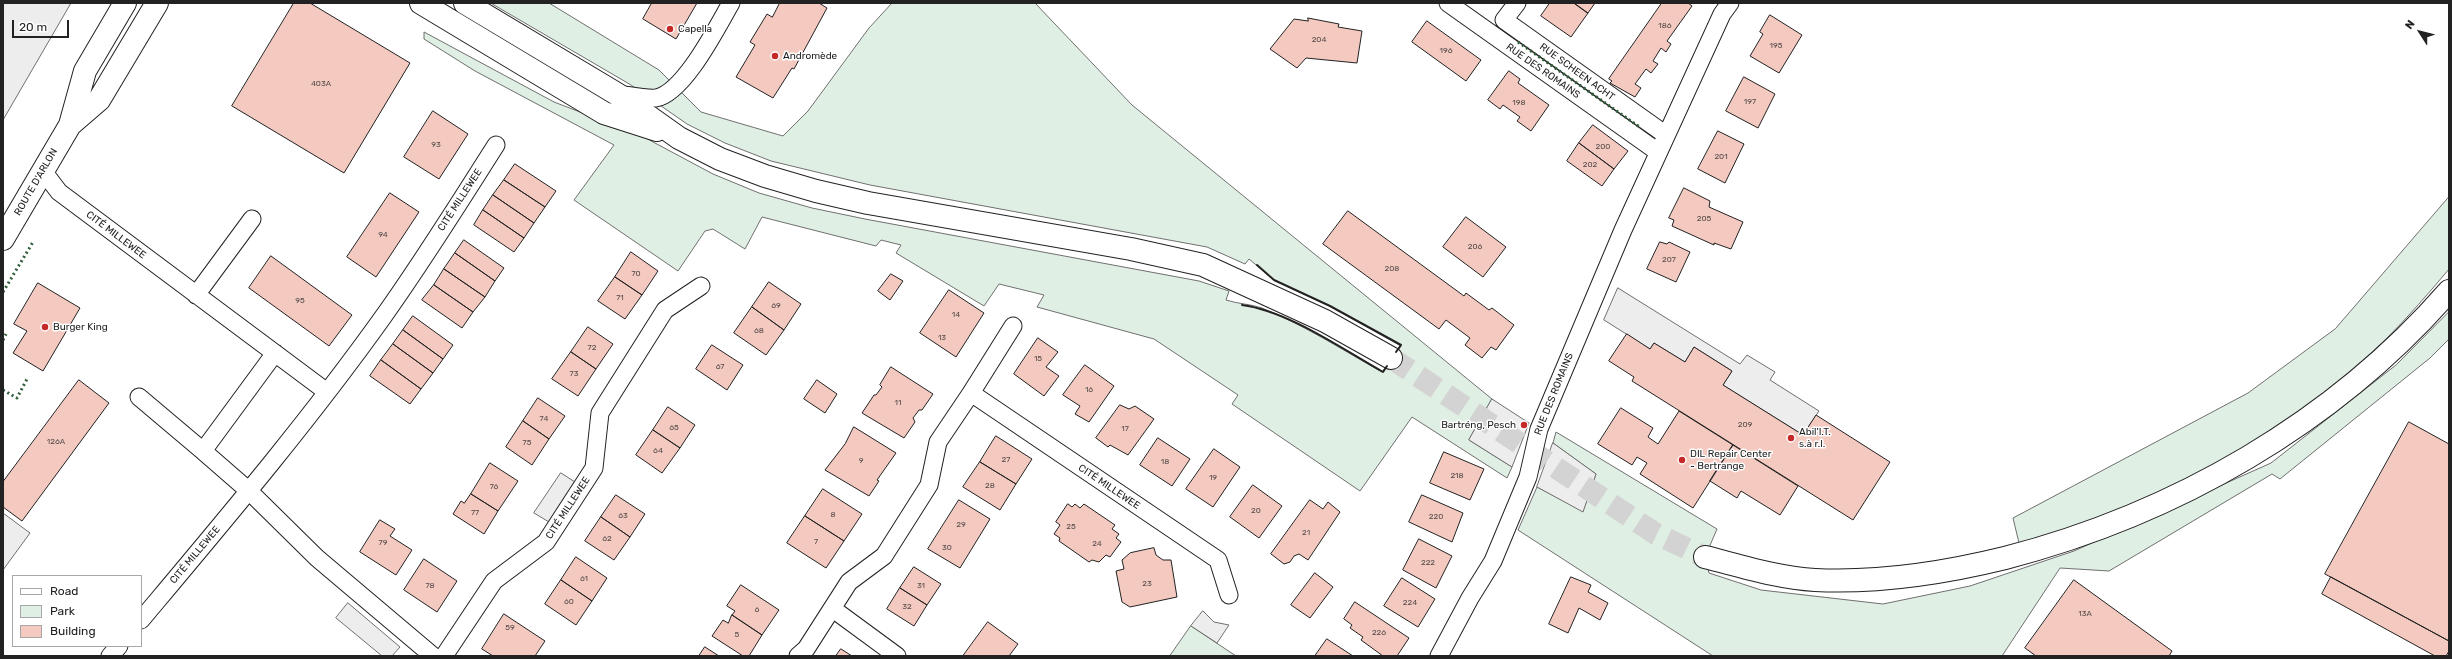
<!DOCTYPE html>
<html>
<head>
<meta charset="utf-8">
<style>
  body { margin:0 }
  #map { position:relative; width:2452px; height:659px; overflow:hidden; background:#fff; font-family:Rubik,sans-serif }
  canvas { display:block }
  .frame { position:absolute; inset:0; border:4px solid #222; pointer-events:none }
  .legend { position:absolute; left:12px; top:575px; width:130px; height:72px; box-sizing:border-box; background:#fff; border:1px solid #a7a7a7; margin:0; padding:5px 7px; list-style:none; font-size:12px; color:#222 }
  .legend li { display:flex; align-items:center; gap:8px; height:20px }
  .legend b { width:20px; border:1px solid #a7a7a7 }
  .north { position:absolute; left:2400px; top:12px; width:40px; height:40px; -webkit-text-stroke:3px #fff; paint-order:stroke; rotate:306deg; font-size:11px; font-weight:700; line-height:16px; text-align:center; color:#222 }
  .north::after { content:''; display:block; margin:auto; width:14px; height:18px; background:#222; clip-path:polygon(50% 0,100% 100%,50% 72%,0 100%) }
  .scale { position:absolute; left:12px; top:20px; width:57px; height:18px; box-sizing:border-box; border:2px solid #222; border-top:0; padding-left:5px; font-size:12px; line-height:14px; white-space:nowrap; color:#222; -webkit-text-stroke:3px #fff; paint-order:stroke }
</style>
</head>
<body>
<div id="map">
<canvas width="2452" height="659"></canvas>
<div class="frame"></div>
<ul class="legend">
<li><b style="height:5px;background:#fff"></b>Road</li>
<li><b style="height:11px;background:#e0efe3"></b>Park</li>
<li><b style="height:11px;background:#f3c9c0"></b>Building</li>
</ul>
<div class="north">N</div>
<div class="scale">20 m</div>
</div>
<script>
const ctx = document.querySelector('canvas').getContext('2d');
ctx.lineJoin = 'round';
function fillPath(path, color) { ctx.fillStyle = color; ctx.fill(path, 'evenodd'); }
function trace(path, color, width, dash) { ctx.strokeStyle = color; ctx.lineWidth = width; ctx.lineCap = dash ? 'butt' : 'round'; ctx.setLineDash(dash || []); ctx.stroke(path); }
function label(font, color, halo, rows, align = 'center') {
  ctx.font = font + ' Rubik,sans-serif'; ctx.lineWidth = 3; ctx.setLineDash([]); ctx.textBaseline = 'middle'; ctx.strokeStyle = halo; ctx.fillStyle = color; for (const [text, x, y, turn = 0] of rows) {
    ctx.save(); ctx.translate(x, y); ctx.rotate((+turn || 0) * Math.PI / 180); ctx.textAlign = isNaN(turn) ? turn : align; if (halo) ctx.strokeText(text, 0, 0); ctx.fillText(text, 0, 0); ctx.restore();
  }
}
const green = new Path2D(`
  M 491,3 L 549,3 L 659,70 L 701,112 L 783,136 L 808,111 L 869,28 L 892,3 L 1035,3 L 1132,105 L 1492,399 L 1469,440 L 1512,467 L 1507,478 L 1412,417 L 1360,491 L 1232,404 L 1238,395 L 1154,339 L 1037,307 L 1044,295 L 999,284 L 984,306 L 896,253 L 901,245 L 881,240 L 876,246 L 762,217 L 745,249 L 713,229 L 705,231 L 678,271 L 574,200 L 614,145 L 475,71 L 424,39 L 424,32 L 554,102 L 640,135 L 713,174 L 759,193 L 812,208 L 865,219 L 1199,281 L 1229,291 L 1226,300 C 1238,304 1251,304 1262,308 C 1304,325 1343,350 1382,372 L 1401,346 L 1330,306 L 1274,280 L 1249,259 L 1245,264 L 1207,247 L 870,185 L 771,161 L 725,143 L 687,124 L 631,85 Z
  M 2449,197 L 2449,269 C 2429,293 2408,317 2386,339 C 2303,419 2199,481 2091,521 C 2068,529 2043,536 2019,543 L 2013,518 L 2248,393 L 2335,329 Z
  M 2449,312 L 2449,339 L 2430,358 L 2280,479 L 2272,474 L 2109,571 L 2060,568 L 2002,656 L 1713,656 L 1518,530 L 1537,487 L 1583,511 L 1596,474 L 1553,443 L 1556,432 L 1717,529 L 1705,557 L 1709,573 L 1761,590 L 1883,604 L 1970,586 L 2074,551 L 2271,463 L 2396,365 Z
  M 1191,626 L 1236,656 L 1170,656 Z`);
fillPath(green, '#e0efe3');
trace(green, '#6f6f6f', 1);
const parking = new Path2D(`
  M 3,3 L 71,3 L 3,120 Z
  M 1618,288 L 1740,364 L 1747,355 L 1775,372 L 1770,380 L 1819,411 L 1803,435 L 1723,385 L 1732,371 L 1694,347 L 1685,362 L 1654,343 L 1650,349 L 1604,320 Z
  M 1492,399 L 1529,423 L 1512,467 L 1469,440 Z
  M 1553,443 L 1596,474 L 1583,512 L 1537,487 Z
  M 561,473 L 575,482 L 549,522 L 534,513 Z
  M 3,513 L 30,533 L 3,570 Z
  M 348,603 L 400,647 L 392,656 L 382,656 L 336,618 Z
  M 1203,611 L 1214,622 L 1229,625 L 1217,643 L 1191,626 Z`);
fillPath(parking, '#ededed');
trace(parking, '#6f6f6f', 1);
const building = new Path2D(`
  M 294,3 L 310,3 L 410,63 L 344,173 L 232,106 Z
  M 652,3 L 697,3 L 676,39 L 643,19 Z
  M 780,3 L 819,3 L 827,8 L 794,69 L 792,68 L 773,98 L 736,77 L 755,45 L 750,42 L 767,14 L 772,17 Z
  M 1550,3 L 1574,3 L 1588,13 L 1571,37 L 1541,16 Z
  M 1574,3 L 1595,3 L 1588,13 Z
  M 1662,3 L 1688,3 L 1692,6 L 1667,41 L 1671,44 L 1666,52 L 1661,48 L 1653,61 L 1658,64 L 1651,73 L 1646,69 L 1635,84 L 1641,88 L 1635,97 L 1610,83 L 1612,81 L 1609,79 Z
  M 1770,15 L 1802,35 L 1779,73 L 1750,56 L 1763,34 L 1760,32 Z
  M 1308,18 L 1339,24 L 1338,27 L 1362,31 L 1357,63 L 1306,58 L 1297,68 L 1270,49 L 1294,19 L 1308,21 Z
  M 1427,21 L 1481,60 L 1466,81 L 1412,42 Z
  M 1509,71 L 1520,79 L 1518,83 L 1549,105 L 1531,131 L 1517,121 L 1520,117 L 1503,105 L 1500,109 L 1488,100 Z
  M 1744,77 L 1775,94 L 1758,128 L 1726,111 Z
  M 433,111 L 468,134 L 439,179 L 404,157 Z
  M 1593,125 L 1628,151 L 1614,169 L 1579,143 Z
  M 1718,131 L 1744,144 L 1725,183 L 1698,169 Z
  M 1579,143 L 1614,169 L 1602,186 L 1567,161 Z
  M 515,164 L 556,191 L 545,207 L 504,180 Z
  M 504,180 L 545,207 L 534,223 L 493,195 Z
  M 1684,188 L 1710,201 L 1709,207 L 1743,222 L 1731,249 L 1714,243 L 1714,245 L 1672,226 L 1674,220 L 1669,218 Z
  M 390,193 L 419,212 L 376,277 L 347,257 Z
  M 493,195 L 534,223 L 524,238 L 483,210 Z
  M 483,210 L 524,238 L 514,252 L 474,225 Z
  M 1348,211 L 1464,296 L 1466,293 L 1489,310 L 1492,308 L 1514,325 L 1496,350 L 1491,347 L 1482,358 L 1465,345 L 1470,338 L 1446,320 L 1439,329 L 1323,244 Z
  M 1466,217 L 1506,247 L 1483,277 L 1443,247 Z
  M 464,240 L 504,268 L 495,281 L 455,253 Z
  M 1660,242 L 1667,244 L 1669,242 L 1690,252 L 1676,282 L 1647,269 Z
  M 631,252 L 658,271 L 642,295 L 615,277 Z
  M 455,253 L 495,281 L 485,297 L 444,269 Z
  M 271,256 L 352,315 L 329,346 L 249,288 Z
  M 444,269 L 485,297 L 473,312 L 434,285 Z
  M 891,274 L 903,281 L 890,300 L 878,291 Z
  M 615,277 L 642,295 L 625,319 L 598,301 Z
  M 769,282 L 801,304 L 784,330 L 752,307 Z
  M 38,283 L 80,308 L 43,371 L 13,353 L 27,331 L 14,324 Z
  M 434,285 L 473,312 L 462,328 L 422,300 Z
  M 949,290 L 984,313 L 956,357 L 920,333 Z
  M 752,307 L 784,330 L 766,355 L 734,333 Z
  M 413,316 L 453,345 L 443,359 L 403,330 Z
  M 588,327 L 613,344 L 596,369 L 571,352 Z
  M 403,330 L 443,359 L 433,373 L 393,344 Z
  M 1627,334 L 1650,349 L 1654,343 L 1685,362 L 1694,347 L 1732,371 L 1723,385 L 1803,435 L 1816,415 L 1890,462 L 1853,520 L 1632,381 L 1634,377 L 1609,361 Z
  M 1038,338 L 1058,352 L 1046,367 L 1059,376 L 1044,396 L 1014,374 Z
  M 393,344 L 433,373 L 421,389 L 381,360 Z
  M 712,345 L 743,365 L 727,390 L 696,369 Z
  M 571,352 L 596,369 L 578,396 L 552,379 Z
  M 381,360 L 421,389 L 410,404 L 370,376 Z
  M 1085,365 L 1114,386 L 1089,422 L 1075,414 L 1080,406 L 1063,395 Z
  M 891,367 L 933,394 L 922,410 L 919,410 L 913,418 L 915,422 L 904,438 L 862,413 L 874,395 L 876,395 L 882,387 L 880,385 Z
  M 79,380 L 109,403 L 22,521 L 3,507 L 3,482 Z
  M 817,380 L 837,394 L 825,413 L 804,399 Z
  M 538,398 L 565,416 L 549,439 L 523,421 Z
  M 1120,405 L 1129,409 L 1135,406 L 1154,419 L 1128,455 L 1110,445 L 1108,447 L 1096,438 Z
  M 668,407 L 695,425 L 680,448 L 653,430 Z
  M 1621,408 L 1653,428 L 1648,437 L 1658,444 L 1679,411 L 1733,445 L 1693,508 L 1640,474 L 1647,463 L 1637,457 L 1632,465 L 1598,444 Z
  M 523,421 L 549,439 L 532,465 L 506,447 Z
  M 2409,422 L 2449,444 L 2449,641 L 2325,574 Z
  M 854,427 L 896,453 L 877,480 L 879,481 L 869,496 L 825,470 L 845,444 Z
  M 653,430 L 680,448 L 662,473 L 636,455 Z
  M 996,436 L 1032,459 L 1016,484 L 980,462 Z
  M 1158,438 L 1190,459 L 1172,486 L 1140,465 Z
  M 1733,445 L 1798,486 L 1780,515 L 1741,491 L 1737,498 L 1710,481 Z
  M 1214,449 L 1240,467 L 1213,507 L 1186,489 Z
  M 1444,452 L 1484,469 L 1470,500 L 1430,483 Z
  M 980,462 L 1016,484 L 1000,510 L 963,487 Z
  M 490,463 L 518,481 L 498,511 L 471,494 Z
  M 1253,485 L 1282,506 L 1259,538 L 1230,517 Z
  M 823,489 L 862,514 L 844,541 L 805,516 Z
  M 471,494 L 498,511 L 484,534 L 453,514 L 461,501 L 464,503 Z
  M 616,495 L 645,514 L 630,537 L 601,517 Z
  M 1422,495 L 1463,513 L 1452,542 L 1409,522 Z
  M 959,500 L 990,519 L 960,568 L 928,549 Z
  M 1310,500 L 1323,509 L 1328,502 L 1340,512 L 1308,560 L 1299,554 L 1294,556 L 1290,562 L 1284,564 L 1271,554 Z
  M 1068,504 L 1072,507 L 1075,504 L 1080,508 L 1084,504 L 1115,525 L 1112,529 L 1119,534 L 1116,538 L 1121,542 L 1110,557 L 1106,555 L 1099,562 L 1092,560 L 1089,562 L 1059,541 L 1060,538 L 1054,534 L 1060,525 L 1056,522 Z
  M 805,516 L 844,541 L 826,568 L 787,543 Z
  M 601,517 L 630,537 L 614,560 L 585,541 Z
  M 380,520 L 395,529 L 390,536 L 412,550 L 396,575 L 360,552 Z
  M 1419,539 L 1452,556 L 1436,588 L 1403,570 Z
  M 1154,548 L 1156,555 L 1163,560 L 1171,560 L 1177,597 L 1130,607 L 1122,602 L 1116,571 L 1124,569 L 1122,560 L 1130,553 Z
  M 576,557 L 607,578 L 592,601 L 561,580 Z
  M 424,559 L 457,581 L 437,612 L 404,590 Z
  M 914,567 L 941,584 L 927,605 L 900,588 Z
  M 1315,573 L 1333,587 L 1310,618 L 1291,605 Z
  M 1571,577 L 1591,585 L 1588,592 L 1608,603 L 1600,620 L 1579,608 L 1568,633 L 1549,624 Z
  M 2331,577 L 2449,641 L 2449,651 L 2446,656 L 2435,656 L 2322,594 Z
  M 1402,578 L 1435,599 L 1418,627 L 1384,606 Z
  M 561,580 L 592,601 L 576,625 L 545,604 Z
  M 2074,580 L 2172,651 L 2169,656 L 2036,656 L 2025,648 Z
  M 741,585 L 779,610 L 762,635 L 732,615 L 735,611 L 727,606 Z
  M 900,588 L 927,605 L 914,626 L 887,609 Z
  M 1355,602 L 1409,638 L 1397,656 L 1383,656 L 1361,640 L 1363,637 L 1350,628 L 1352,625 L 1344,619 Z
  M 504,614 L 545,641 L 535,656 L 493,656 L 482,649 Z
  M 732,615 L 762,635 L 749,656 L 743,656 L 712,636 L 723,620 L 728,623 Z
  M 988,622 L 1018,644 L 1009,656 L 963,656 Z
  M 1327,639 L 1353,656 L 1315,656 Z
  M 705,647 L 719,656 L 699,656 Z
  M 841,649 L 852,656 L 836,656 Z`);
fillPath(building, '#f3c9c0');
trace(building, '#222', 1);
trace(new Path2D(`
  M 1391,358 L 1656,534 L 1705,557`), '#d3d3d3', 22, [22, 11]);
const minor = new Path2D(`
  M 1448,3 L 1658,152
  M 1517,3 L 1504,20 L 1666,135
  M 617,94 C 628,95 644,99 656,98 C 684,93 717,27 731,3
  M 43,171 L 59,192 L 327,392
  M 196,295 L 252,219
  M 275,353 L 203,451 L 249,491 L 317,558 L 433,656
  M 971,393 L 1013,326
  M 139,397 L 203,451
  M 833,609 L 897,656
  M 141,620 C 224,521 308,422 383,317 C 423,261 459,203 496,145
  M 110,656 L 119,646
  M 444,656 L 494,581 L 546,542 L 594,468 L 600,413 L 665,310 L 701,286
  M 798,656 L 806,649 L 849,582 L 884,556 L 929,485 L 938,442 L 971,393 L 1218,560 L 1229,595
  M 1439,656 L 1470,598 L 1493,561 L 1528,477 L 1539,429 L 1623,230 L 1722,14 L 1730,3`);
const primary = new Path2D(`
  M 421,3 L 604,113 L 657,130
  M 465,3 L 617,94 L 679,138 L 720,159 L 765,176 L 816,191 L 868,203 L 1131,249 L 1203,265 L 1325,321 L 1391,358
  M 70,125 L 99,100 L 157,3
  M 3,239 L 70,125 L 85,71 L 125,3
  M 1705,557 C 1741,566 1778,578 1815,580 C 1879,583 1944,573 2005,558 C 2175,514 2334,423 2449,291`);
trace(minor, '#222', 19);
trace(primary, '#222', 24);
trace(minor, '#fff', 17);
trace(primary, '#fff', 22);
trace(new Path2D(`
  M 1518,42 L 1641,128
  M 3,292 L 33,242
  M 3,340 L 6,334
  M 3,390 L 17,398 L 27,379`), '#2f5e38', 3, [2, 3]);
trace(new Path2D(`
  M 1257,265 L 1274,280 L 1330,306 L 1401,345 L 1396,352
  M 1242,305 C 1288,311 1342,349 1383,372 L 1387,366`), '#222', 2);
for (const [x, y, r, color] of [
  [670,29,4,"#c62828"],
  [775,56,4,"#c62828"],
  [45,327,4,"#c62828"],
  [1524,425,4,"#c62828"],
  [1791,438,4,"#c62828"],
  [1682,460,4,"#c62828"]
]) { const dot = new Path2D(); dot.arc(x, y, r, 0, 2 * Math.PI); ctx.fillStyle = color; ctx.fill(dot); trace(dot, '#fff', 1.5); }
label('8px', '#564c4a', null, [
  ["186",1665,26],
  ["204",1319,40],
  ["195",1776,46],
  ["196",1446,51],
  ["403A",321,84],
  ["197",1750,102],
  ["198",1519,103],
  ["93",436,145],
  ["200",1603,147],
  ["201",1721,157],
  ["202",1590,165],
  ["205",1704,219],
  ["94",383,235],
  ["206",1475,247],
  ["207",1669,260],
  ["208",1392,269],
  ["70",636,274],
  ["71",620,298],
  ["95",300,301],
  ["69",776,306],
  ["14",956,315],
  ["68",759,331],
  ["13",942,338],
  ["72",592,348],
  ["15",1038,359],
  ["67",720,367],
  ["73",574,374],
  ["16",1089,390],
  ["11",898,403],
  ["74",544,419],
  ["209",1745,425],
  ["65",674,428],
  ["17",1125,429],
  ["126A",56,442],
  ["75",527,443],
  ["64",658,451],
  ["27",1006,460],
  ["9",861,461],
  ["18",1165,462],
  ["218",1457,476],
  ["19",1213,478],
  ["28",990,486],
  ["76",494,487],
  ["20",1256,511],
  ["77",475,513],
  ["8",833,515],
  ["63",623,516],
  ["220",1436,517],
  ["29",961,525],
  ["25",1071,527],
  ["21",1306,533],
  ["62",607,539],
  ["7",816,542],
  ["79",383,543],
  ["24",1097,544],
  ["30",947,548],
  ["222",1428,563],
  ["61",584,579],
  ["23",1147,584],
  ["78",430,586],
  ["31",921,586],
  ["60",569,602],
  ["224",1410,603],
  ["32",907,607],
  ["6",757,610],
  ["13A",2085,614],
  ["59",510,628],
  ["226",1379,633],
  ["5",737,635]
]);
label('10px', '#222', '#fff', [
  ["Capella",678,29],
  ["Andromède",783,56],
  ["Burger King",53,327],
  ["Bartréng, Pesch",1516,425,"right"],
  ["Abil'I.T.",1799,432],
  ["s.à r.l.",1799,444],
  ["DIL Repair Center",1690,454],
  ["- Bertrange",1690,466]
], 'left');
label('10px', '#222', '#fff', [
  ["RUE DES ROMAINS",1543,71,35],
  ["RUE SCHEEN ACHT",1577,72,36],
  ["ROUTE D'ARLON",36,182,-60],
  ["CITÉ MILLEWEE",460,200,-57],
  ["CITÉ MILLEWEE",116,235,37],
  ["RUE DES ROMAINS",1554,394,-68],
  ["CITÉ MILLEWEE",1109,487,34],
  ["CITÉ MILLEWEE",568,508,-57],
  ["CITÉ MILLEWEE",195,555,-50]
]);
</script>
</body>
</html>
